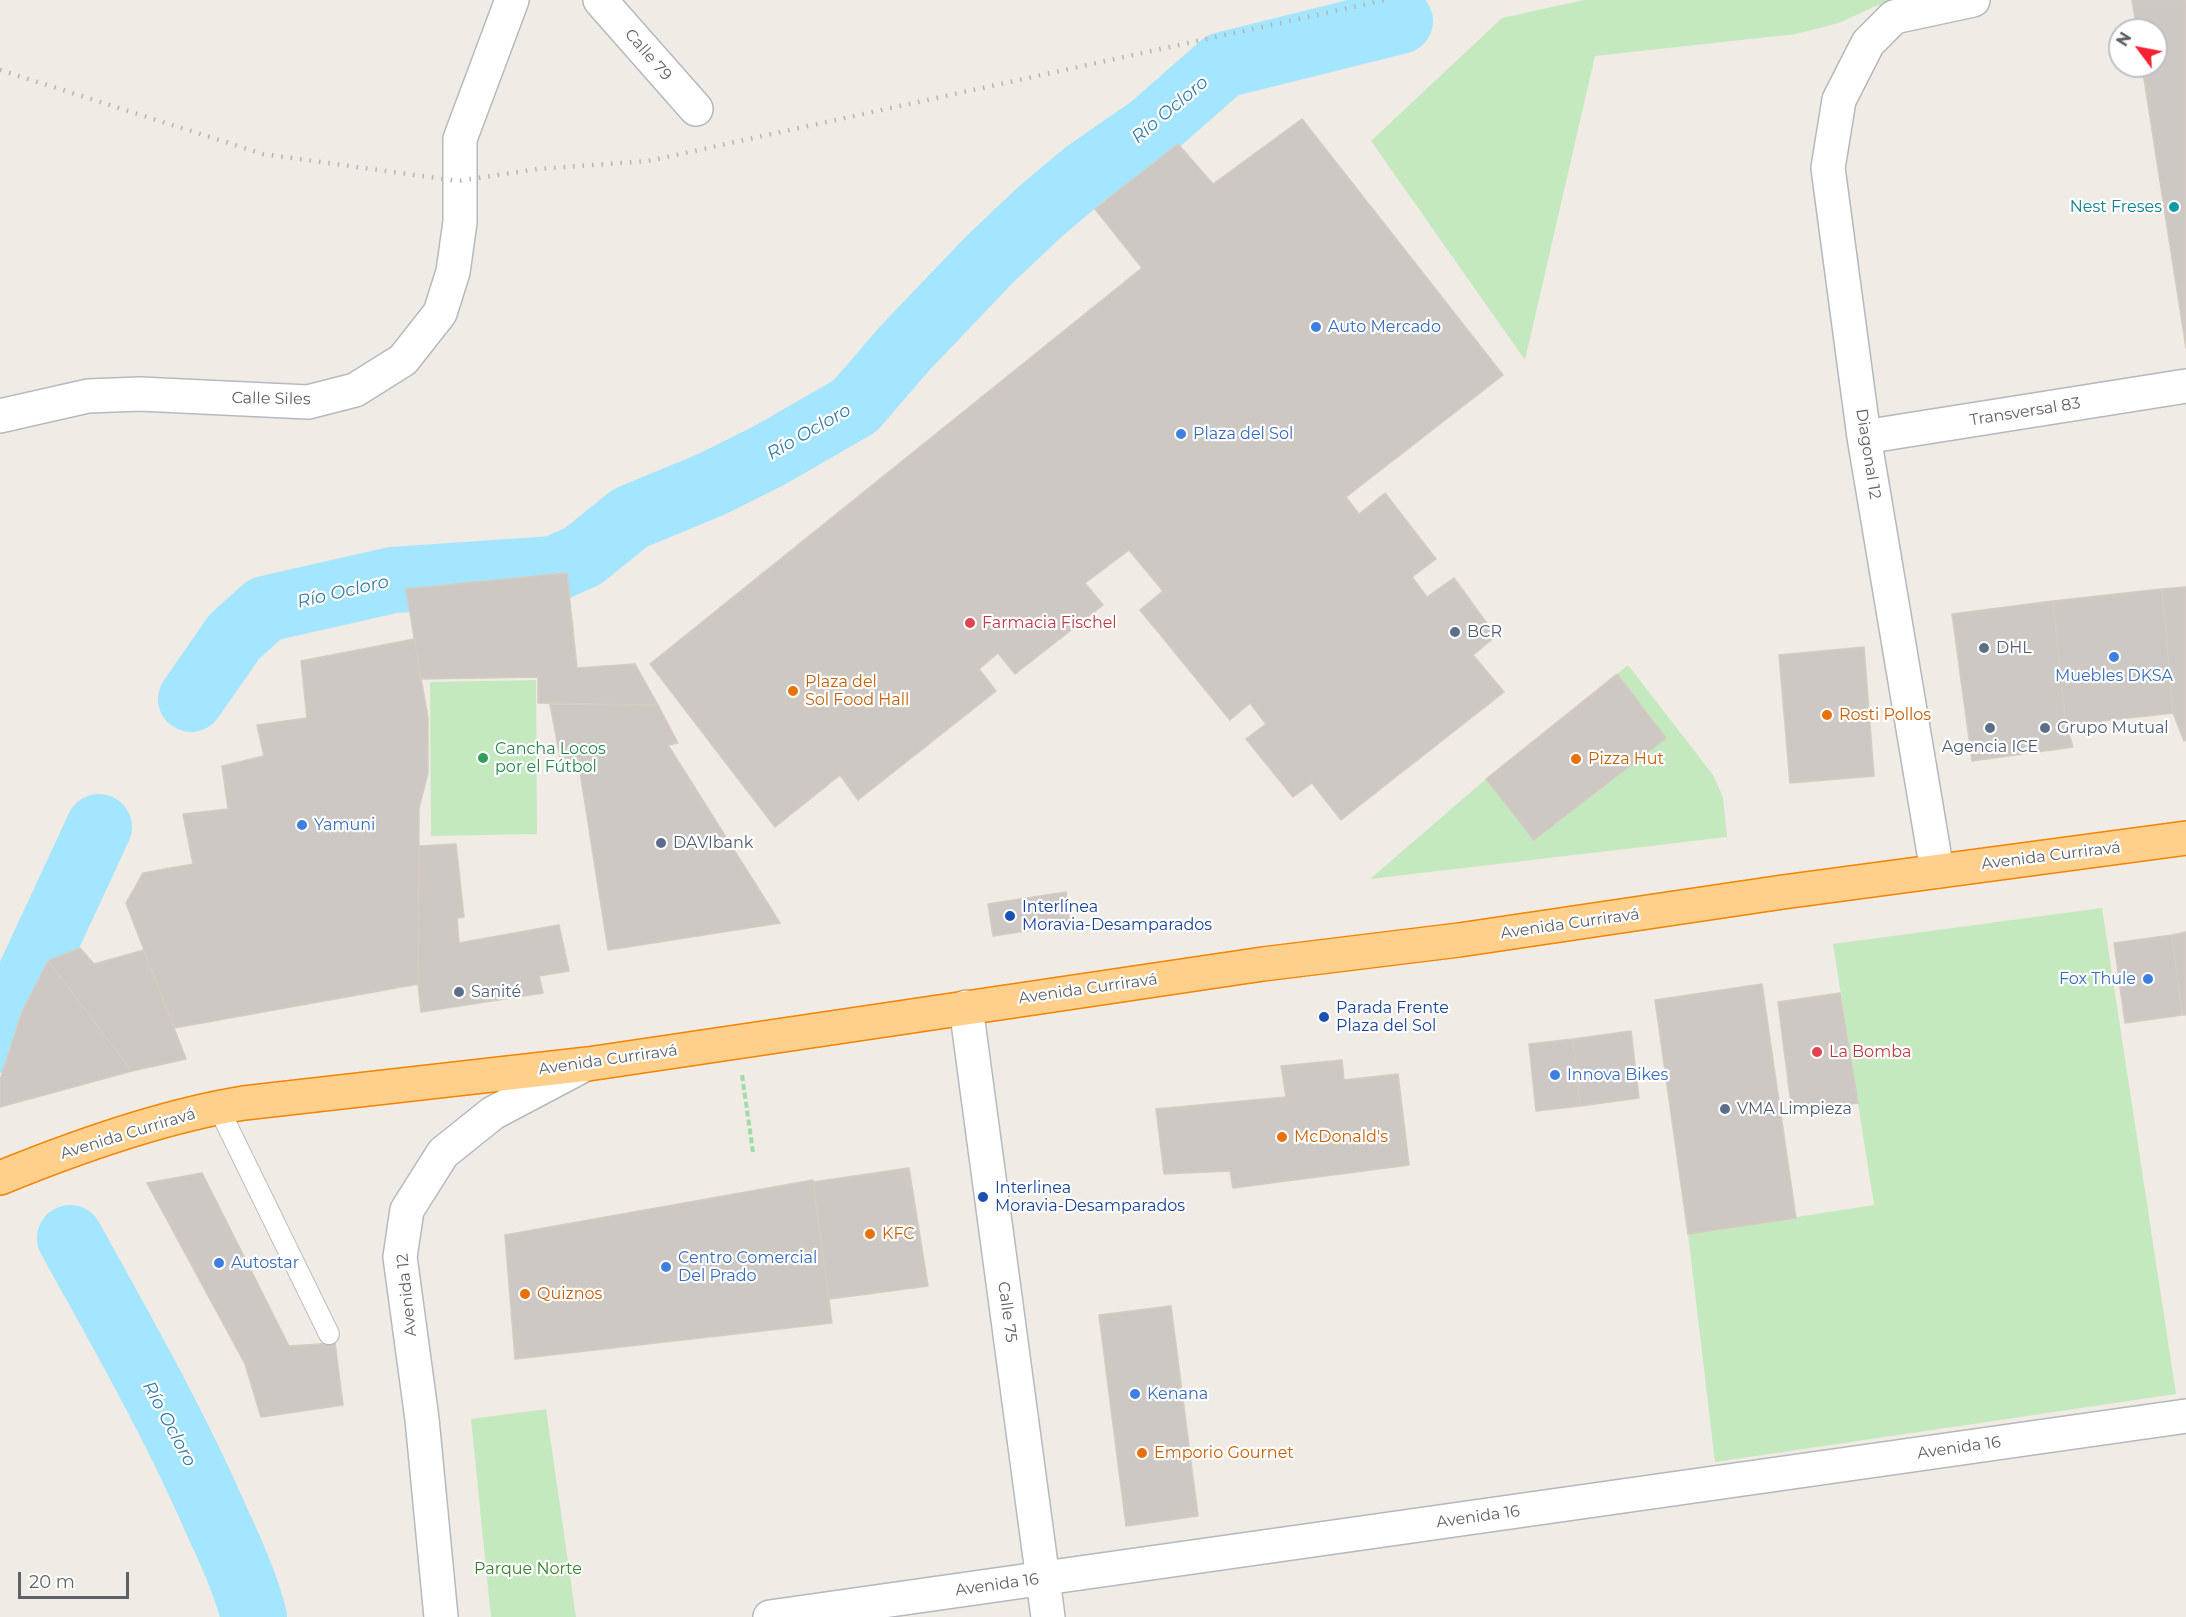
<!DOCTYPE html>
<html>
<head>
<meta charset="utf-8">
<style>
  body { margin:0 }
  #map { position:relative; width:2186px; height:1617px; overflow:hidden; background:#f0ebe4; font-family:Montserrat,sans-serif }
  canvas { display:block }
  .north { position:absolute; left:2108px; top:18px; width:60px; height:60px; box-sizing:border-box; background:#fff; border:2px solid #bec0c2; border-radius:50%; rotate:302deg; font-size:16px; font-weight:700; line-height:24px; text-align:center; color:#5c6266 }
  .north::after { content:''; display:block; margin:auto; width:21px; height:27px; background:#f72231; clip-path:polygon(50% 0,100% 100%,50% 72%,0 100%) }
  .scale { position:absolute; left:18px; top:1572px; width:111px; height:27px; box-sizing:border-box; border:3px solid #5c6266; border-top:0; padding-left:8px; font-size:18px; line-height:21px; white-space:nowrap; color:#5c6266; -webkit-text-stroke:4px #fff; paint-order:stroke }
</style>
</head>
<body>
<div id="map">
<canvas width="2186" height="1617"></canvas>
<div class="north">N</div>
<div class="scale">20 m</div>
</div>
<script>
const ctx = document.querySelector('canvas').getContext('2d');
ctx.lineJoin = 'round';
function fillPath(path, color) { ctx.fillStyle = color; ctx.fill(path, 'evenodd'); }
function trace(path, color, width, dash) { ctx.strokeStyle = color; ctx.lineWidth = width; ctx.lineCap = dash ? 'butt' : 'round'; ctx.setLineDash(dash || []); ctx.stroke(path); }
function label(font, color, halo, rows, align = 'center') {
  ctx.font = font + ' Montserrat,sans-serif'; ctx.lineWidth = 4.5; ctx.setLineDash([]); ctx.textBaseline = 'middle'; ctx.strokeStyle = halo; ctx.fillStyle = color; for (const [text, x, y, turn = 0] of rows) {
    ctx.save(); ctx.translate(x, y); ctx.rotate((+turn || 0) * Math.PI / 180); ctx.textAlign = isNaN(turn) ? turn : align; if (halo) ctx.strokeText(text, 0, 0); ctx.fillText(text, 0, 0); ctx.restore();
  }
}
fillPath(new Path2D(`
  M 1584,0 L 1901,0 L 1876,6 L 1839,23 L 1796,34 L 1595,56 L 1525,360 L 1371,141 L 1502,18 Z
  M 1628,665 L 1713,775 L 1723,797 L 1727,837 L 1370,879 L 1486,779 L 1535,840 L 1666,738 L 1617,674 Z
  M 536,680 L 537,834 L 431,836 L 430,682 Z
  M 2102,908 L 2176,1394 L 1715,1462 L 1688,1234 L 1874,1205 L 1833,944 Z
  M 546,1409 L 576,1617 L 491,1617 L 471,1419 Z`), '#c5e9be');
trace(new Path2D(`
  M 191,699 L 234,637 L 265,609 L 393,580 L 554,569 L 583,556 L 630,518 L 712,484 L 770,455 L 855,406 L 905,348 L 991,258 L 1042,210 L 1085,174 L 1150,129 L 1223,65 L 1400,21
  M 0,1040 L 99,827
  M 70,1238 C 120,1329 172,1419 214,1515 C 229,1548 245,1581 254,1617`), '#a4e5ff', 66);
const building = new Path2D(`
  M 2132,0 L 2186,0 L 2186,348 L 2142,66 L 2156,66 L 2156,30 L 2137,30 Z
  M 1302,119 L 1503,375 L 1346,497 L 1359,514 L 1385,493 L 1436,559 L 1412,577 L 1427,597 L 1454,578 L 1496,636 L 1473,655 L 1504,692 L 1341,820 L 1312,783 L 1293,797 L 1246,739 L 1266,724 L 1250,703 L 1230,720 L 1140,610 L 1163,591 L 1129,550 L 1085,583 L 1103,605 L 1015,674 L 998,653 L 979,669 L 996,691 L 858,800 L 840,775 L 775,827 L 650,664 L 1142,268 L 1095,209 L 1178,144 L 1213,184 Z
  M 567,573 L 577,668 L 635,664 L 658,705 L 538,703 L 538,677 L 421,679 L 406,589 Z
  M 2186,587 L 2186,740 L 2184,741 L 2173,713 L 2162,589 Z
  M 2162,589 L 2173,713 L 2066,725 L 2053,601 Z
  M 2053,601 L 2066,725 L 2073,747 L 1972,761 L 1952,614 Z
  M 414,639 L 428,718 L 428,773 L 419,808 L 418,984 L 174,1028 L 126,903 L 143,873 L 193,864 L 183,814 L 228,809 L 222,766 L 264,756 L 257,725 L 307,718 L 301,661 Z
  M 1864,647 L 1874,776 L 1790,783 L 1779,655 Z
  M 1617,674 L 1666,738 L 1534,840 L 1486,779 Z
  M 550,704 L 658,705 L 678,743 L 668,745 L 780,923 L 608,950 L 578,759 L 561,763 Z
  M 456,844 L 464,917 L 457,918 L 459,943 L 559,925 L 569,971 L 539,976 L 543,993 L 421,1012 L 418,984 L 419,846 Z
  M 1066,892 L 1070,924 L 993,936 L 988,904 Z
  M 2186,932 L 2186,1015 L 2182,1015 L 2172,935 Z
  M 2172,935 L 2182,1015 L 2125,1023 L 2114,943 Z
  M 80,948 L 94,964 L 144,950 L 186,1059 L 132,1071 L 48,961 Z
  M 48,961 L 132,1071 L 0,1107 L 0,1080 L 22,1012 Z
  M 1762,984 L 1796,1218 L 1688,1234 L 1655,1000 Z
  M 1840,993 L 1858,1103 L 1792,1112 L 1778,1002 Z
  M 1631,1031 L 1639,1098 L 1580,1106 L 1573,1039 Z
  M 1573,1039 L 1580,1106 L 1536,1111 L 1529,1044 Z
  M 1342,1060 L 1344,1080 L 1398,1074 L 1409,1165 L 1233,1188 L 1230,1171 L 1164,1174 L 1156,1109 L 1286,1097 L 1281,1066 Z
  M 909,1168 L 928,1286 L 829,1299 L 813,1182 Z
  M 202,1173 L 289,1346 L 335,1343 L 343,1405 L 261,1417 L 245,1364 L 147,1183 Z
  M 813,1180 L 832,1323 L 515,1359 L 505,1235 Z
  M 1171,1306 L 1198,1516 L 1126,1526 L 1099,1315 Z`);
fillPath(building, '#cdc8c3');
trace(building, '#d5ccc1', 1.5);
const lane = new Path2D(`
  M 218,1107 L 329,1334`);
const street = new Path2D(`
  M 600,0 L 696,109
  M 1864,437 L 2186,386
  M 1937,871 L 1864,437 L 1828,168 L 1839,100 L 1868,43 L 1894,17 L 1973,0
  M 770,1617 L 2186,1416`);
const secondary = new Path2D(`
  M 0,416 L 88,396 L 140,394 L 308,402 L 355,390 L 403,360 L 440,313 L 453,272 L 460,222 L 460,139 L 512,0
  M 966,1007 L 1048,1617
  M 441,1617 L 422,1419 L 400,1257 L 407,1210 L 443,1153 L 493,1113 L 580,1067`);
const highway = new Path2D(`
  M 0,1178 C 76,1147 163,1116 244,1103 L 588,1064 L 1263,964 L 1459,940 L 1783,892 L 2186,838`);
trace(lane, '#b4b8bc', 22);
trace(street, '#b4b8bc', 36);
trace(secondary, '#b5babf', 36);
trace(highway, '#f38300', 36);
trace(new Path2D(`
  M 742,1075 L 753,1152`), '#a0dca7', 4, [6, 3]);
trace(lane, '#fff', 20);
trace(street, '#fff', 33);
trace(secondary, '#fff', 33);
trace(highway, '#ffd08b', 33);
trace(new Path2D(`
  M 0,70 L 263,154 L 458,181 L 538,169 L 648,161 L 1385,0`), '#b3b4b5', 4.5, [1.5, 8]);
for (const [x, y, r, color] of [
  [2174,207,6,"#0f9aa8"],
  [1316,327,6,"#3f7fe0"],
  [1181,434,6,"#3f7fe0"],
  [970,623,6,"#e0444e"],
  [1455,632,6,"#5c6f8a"],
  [1984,648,6,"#5c6f8a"],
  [2114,657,6,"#3f7fe0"],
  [793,691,6,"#e8710a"],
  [1827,715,6,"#e8710a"],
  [1990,728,6,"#5c6f8a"],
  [2045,728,6,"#5c6f8a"],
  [483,758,6,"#2e9e5b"],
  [1576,759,6,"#e8710a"],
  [302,825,6,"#3f7fe0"],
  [661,843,6,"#5c6f8a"],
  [1010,916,6,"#1a4fb4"],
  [2148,979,6,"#3f7fe0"],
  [459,992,6,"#5c6f8a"],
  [1324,1017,6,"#1a4fb4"],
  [1817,1052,6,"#e0444e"],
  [1555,1075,6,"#3f7fe0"],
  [1725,1109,6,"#5c6f8a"],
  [1282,1137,6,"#e8710a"],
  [983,1197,6,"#1a4fb4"],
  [870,1234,6,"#e8710a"],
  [219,1263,6,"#3f7fe0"],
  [666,1267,6,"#3f7fe0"],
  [525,1294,6,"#e8710a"],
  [1135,1394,6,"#3f7fe0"],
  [1142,1453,6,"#e8710a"]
]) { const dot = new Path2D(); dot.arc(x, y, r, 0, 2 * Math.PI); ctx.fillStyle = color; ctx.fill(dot); trace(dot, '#fff', 2); }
label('16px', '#5c6266', '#fff', [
  ["Calle 79",648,55,49],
  ["Calle Siles",271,399,1],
  ["Transversal 83",2025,412,-9],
  ["Diagonal 12",1868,454,81],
  ["Avenida Curriravá",2051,856,-7],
  ["Avenida Curriravá",1570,924,-8],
  ["Avenida Curriravá",1088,989,-8],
  ["Avenida Curriravá",608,1060,-8],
  ["Avenida Curriravá",128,1134,-17],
  ["Avenida 12",407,1295,-96],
  ["Calle 75",1007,1312,82],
  ["Avenida 16",1959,1448,-8],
  ["Avenida 16",1478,1517,-8],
  ["Avenida 16",997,1585,-8]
]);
label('16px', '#0d838f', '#fff', [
  ["Nest Freses",2162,207]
], 'right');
label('16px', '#366cbe', '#fff', [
  ["Auto Mercado",1328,327],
  ["Plaza del Sol",1193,434],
  ["Muebles DKSA",2114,676,"center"],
  ["Yamuni",314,825],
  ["Fox Thule",2136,979,"right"],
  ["Innova Bikes",1567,1075],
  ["Centro Comercial",678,1258],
  ["Del Prado",678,1276],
  ["Autostar",231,1263],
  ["Kenana",1147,1394]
], 'left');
label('16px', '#be3a42', '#fff', [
  ["Farmacia Fischel",982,623],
  ["La Bomba",1829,1052]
], 'left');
label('16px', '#4e5e75', '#fff', [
  ["BCR",1467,632],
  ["DHL",1996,648],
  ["Grupo Mutual",2057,728],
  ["Agencia ICE",1990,747,"center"],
  ["DAVIbank",673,843],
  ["Sanité",471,992],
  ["VMA Limpieza",1737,1109]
], 'left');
label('16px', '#c56008', '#fff', [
  ["Plaza del",805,682],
  ["Sol Food Hall",805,700],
  ["Rosti Pollos",1839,715],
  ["Pizza Hut",1588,759],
  ["McDonald's",1294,1137],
  ["KFC",882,1234],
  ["Quiznos",537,1294],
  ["Emporio Gournet",1154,1453]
], 'left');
label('16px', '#27864d', '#fff', [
  ["Cancha Locos",495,749],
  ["por el Fútbol",495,767]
], 'left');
label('16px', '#164399', '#fff', [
  ["Interlínea",1022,907],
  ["Moravia-Desamparados",1022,925],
  ["Parada Frente",1336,1008],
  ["Plaza del Sol",1336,1026],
  ["Interlinea",995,1188],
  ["Moravia-Desamparados",995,1206]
], 'left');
label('16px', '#36832d', '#fff', [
  ["Parque Norte",528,1569]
]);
label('italic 18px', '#337da7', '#fff', [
  ["Río Ocloro",1170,110,-40],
  ["Río Ocloro",809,432,-30],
  ["Río Ocloro",343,592,-13],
  ["Río Ocloro",169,1424,62]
]);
</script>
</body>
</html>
